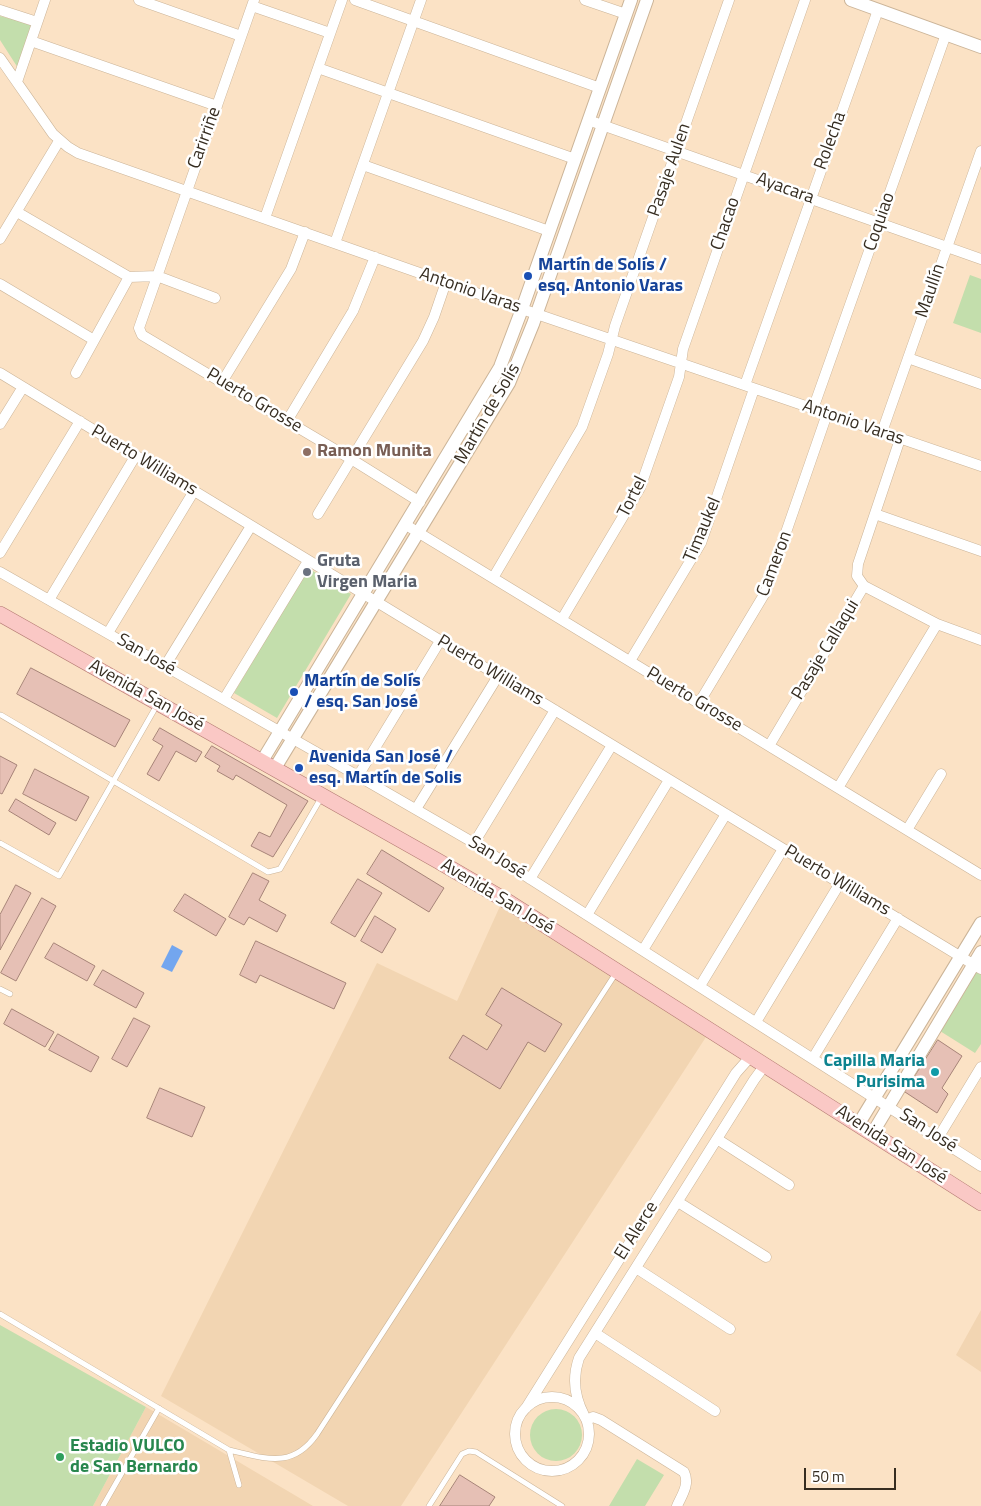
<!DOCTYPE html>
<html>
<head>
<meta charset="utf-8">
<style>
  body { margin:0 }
  #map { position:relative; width:981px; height:1506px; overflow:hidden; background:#fbe2c5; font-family:"Titillium Web",sans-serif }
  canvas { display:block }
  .scale { position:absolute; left:804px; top:1468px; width:92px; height:22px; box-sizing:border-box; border:2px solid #362d21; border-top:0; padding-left:6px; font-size:15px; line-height:18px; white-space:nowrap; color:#362d21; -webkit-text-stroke:4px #fff; paint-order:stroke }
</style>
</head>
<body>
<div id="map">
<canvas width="981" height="1506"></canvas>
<div class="scale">50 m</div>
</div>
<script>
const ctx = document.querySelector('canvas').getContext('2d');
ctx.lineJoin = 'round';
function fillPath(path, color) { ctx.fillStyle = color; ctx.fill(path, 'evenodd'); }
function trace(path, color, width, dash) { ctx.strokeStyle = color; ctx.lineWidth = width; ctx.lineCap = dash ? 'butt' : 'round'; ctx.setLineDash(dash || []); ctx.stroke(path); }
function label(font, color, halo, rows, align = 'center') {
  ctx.font = font + ' "Titillium Web",sans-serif'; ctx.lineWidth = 5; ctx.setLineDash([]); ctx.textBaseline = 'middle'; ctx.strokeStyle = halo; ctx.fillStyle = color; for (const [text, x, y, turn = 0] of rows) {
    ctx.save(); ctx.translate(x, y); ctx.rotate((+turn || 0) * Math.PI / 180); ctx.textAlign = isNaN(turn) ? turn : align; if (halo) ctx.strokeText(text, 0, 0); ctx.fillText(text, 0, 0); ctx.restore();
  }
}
fillPath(new Path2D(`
  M 501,904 L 706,1037 L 401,1506 L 348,1506 L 161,1396 L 377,963 L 457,1001 Z
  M 981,1310 L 981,1372 L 956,1355 Z
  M 146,1407 L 313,1506 L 93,1506 Z`), '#f2d5b2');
fillPath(new Path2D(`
  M 0,16 L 34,25 L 18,68 L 0,40 Z
  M 970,275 L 981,279 L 981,333 L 953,323 Z
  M 308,568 L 351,594 L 277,718 L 234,693 Z
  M 978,969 L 981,971 L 981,1044 L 975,1053 L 940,1031 Z
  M 0,1325 L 146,1407 L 93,1506 L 0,1506 Z
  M530 1435a26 26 0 1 1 52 0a26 26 0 1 1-52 0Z
  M 637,1459 L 664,1475 L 645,1506 L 609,1506 Z`), '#c3deac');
fillPath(new Path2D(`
  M 172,945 L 183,951 L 172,972 L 161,967 Z`), '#73a6ef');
const building = new Path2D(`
  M 31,668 L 130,720 L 115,747 L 17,694 Z
  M 160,728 L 202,752 L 196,762 L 176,751 L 159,781 L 147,774 L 163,746 L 153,740 Z
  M 212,746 L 308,801 L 273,857 L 251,846 L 259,832 L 270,837 L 287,805 L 236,775 L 233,780 L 217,771 L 220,766 L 205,757 Z
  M 0,756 L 17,765 L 2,794 L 0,793 Z
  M 35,769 L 89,797 L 76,821 L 23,794 Z
  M 16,799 L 56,823 L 49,835 L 9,811 Z
  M 382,850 L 444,888 L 429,912 L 367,874 Z
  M 253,873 L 269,881 L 259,900 L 286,915 L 277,932 L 249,917 L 244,925 L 229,917 Z
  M 358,879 L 382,893 L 355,937 L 331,923 Z
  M 16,885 L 31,893 L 0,950 L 0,915 Z
  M 185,894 L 226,919 L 216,936 L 174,911 Z
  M 42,898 L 56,906 L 16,981 L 1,973 Z
  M 375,916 L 396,929 L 382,953 L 361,941 Z
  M 256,941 L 346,983 L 334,1009 L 260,975 L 256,983 L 240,975 Z
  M 54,943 L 95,966 L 87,981 L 45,958 Z
  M 103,970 L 144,993 L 136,1008 L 94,985 Z
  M 502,988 L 562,1024 L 545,1052 L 528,1042 L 500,1089 L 449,1058 L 463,1035 L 487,1050 L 502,1025 L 486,1015 Z
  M 12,1009 L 54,1032 L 45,1047 L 4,1024 Z
  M 134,1018 L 150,1026 L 127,1067 L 112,1059 Z
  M 58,1034 L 99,1057 L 91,1072 L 49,1050 Z
  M 938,1040 L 962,1056 L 942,1088 L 948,1094 L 937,1113 L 905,1092 Z
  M 160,1088 L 205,1107 L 192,1137 L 147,1118 Z
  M 460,1475 L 495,1497 L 489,1506 L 440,1506 Z`);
fillPath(building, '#e6c0b5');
trace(building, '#a68378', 1);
const service = new Path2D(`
  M 1,715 L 268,872 L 280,869 L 321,798
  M 0,843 L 59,876 L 157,705
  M 0,989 L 10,994
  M 0,1314 L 229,1450 C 265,1458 292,1470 317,1434 L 616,973
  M 229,1450 L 239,1485
  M 103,1506 L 159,1408
  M 429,1506 L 462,1454 L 469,1451 L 476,1452 L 562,1506`);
const minor = new Path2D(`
  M 139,0 L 241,36
  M 254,0 L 139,328 L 142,335 L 351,459 L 420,502
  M 355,0 L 600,88
  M 585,0 L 626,14
  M 252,6 L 330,33
  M 0,10 L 37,22
  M 31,41 L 217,106
  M 0,58 L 53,134 L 68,147 L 78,153 L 522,309 L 981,466
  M 318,68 L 575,159
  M 17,82 L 45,0
  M 588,120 L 981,259
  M 363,165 L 549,231
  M 17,212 L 129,277 L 157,276 L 215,298
  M 265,218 L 342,0
  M 0,239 L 59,141
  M 335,243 L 421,0
  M 0,284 L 94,340
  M 908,358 L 981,384
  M 0,373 L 981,969
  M 76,373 L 129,277
  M 222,382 L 291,269 L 305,232
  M 745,385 L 878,10
  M 813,409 L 946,34
  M 287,421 L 353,311 L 375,257
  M 0,424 L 23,387
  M 882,432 L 981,151
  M 900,439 L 858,564 L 857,576 L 864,586 L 937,624 L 981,640
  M 318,514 L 423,341 L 434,317 L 446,282
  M 875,514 L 981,551
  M 406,525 L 981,875
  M 0,553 L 80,421
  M 0,572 L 358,776 L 474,843 L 981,1166
  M 493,578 L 582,427 L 608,354 L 615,326 L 729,0
  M 49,600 L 136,455
  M 562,619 L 640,488 L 679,377 L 683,349 L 805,0
  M 108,633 L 194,491
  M 630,661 L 701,543 L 754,389
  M 165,666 L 251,526
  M 224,699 L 308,561
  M 699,703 L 765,593 L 827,414
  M 769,746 L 864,586
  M 358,776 L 440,641
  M 838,788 L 937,624
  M 416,809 L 498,676
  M 907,830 L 941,774
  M 474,843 L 555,710
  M 530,879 L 612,745
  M 587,915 L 669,780
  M 643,950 L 726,814
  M 700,986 L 783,849
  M 756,1022 L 840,883
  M 813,1058 L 898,918
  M 938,1138 L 981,1067
  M 717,1139 L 789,1185
  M 678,1202 L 766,1257
  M 636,1268 L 730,1329
  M 595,1333 L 715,1411
  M515 1434a37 37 0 1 1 74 0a37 37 0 1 1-74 0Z
  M 526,1408 L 736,1073 L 751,1056
  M 584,1415 C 574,1396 572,1378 579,1358 L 754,1080 L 765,1065
  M 587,1420 L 593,1417 L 601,1420 L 684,1472 C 690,1484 682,1495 677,1506`);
const tertiary = new Path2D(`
  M 851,0 L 981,47
  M 262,761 L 500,367 L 522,309 L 631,0
  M 275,768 L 509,383 L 533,324 L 647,0
  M 858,1125 L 981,923
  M 872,1134 L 981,952`);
const primary = new Path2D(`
  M 0,614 L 438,861 L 510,903 L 981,1203`);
trace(service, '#cbb498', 6);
trace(minor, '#cbb498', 11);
trace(tertiary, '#cbb498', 14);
trace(primary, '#b37a72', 16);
trace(service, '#fff', 5);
trace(minor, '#fff', 10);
trace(tertiary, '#fff', 12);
trace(primary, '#fac8c5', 15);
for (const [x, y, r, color] of [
  [528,276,5,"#1a4fb4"],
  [307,452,5,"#8d6e63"],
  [307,572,5,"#6b7280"],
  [294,692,5,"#1a4fb4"],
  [299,768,5,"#1a4fb4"],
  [935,1072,5,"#0f9aa8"],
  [60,1457,5,"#2e9e5b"]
]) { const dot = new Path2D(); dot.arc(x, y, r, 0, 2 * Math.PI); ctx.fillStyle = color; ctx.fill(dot); trace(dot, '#fff', 2); }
label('18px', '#362d21', '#fff', [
  ["Carirriñe",205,138,-70],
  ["Rolecha",831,141,-70],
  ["Pasaje Aulen",670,170,-71],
  ["Ayacara",785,189,20],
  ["Coquiao",880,222,-71],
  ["Chacao",726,224,-71],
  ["Antonio Varas",470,291,19],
  ["Maullín",931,291,-71],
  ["Puerto Grosse",254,401,31],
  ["Martín de Solís",488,414,-60],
  ["Antonio Varas",853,423,19],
  ["Puerto Williams",144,461,31],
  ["Tortel",633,497,-63],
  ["Timaukel",703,530,-67],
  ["Cameron",775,564,-69],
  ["Pasaje Callaqui",826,650,-59],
  ["San José",146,655,30],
  ["Puerto Williams",490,671,31],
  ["Avenida San José",146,696,29],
  ["Puerto Grosse",694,700,31],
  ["San José",497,858,32],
  ["Puerto Williams",837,881,31],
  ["Avenida San José",497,897,31],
  ["San José",928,1131,33],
  ["Avenida San José",891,1145,33],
  ["El Alerce",637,1231,-58]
]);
label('bold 18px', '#164399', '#fff', [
  ["Martín de Solís /",538,266],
  ["esq. Antonio Varas",538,287],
  ["Martín de Solís",304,682],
  ["/ esq. San José",304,703],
  ["Avenida San José /",309,758],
  ["esq. Martín de Solis",309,779]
], 'left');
label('bold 18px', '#785e54', '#fff', [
  ["Ramon Munita",317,452]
], 'left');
label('bold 18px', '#5b616d', '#fff', [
  ["Gruta",317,562],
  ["Virgen Maria",317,583]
], 'left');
label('bold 18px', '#0d838f', '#fff', [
  ["Capilla Maria",925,1062],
  ["Purisima",925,1083]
], 'right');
label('bold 18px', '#27864d', '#fff', [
  ["Estadio VULCO",70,1447],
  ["de San Bernardo",70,1468]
], 'left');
</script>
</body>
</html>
